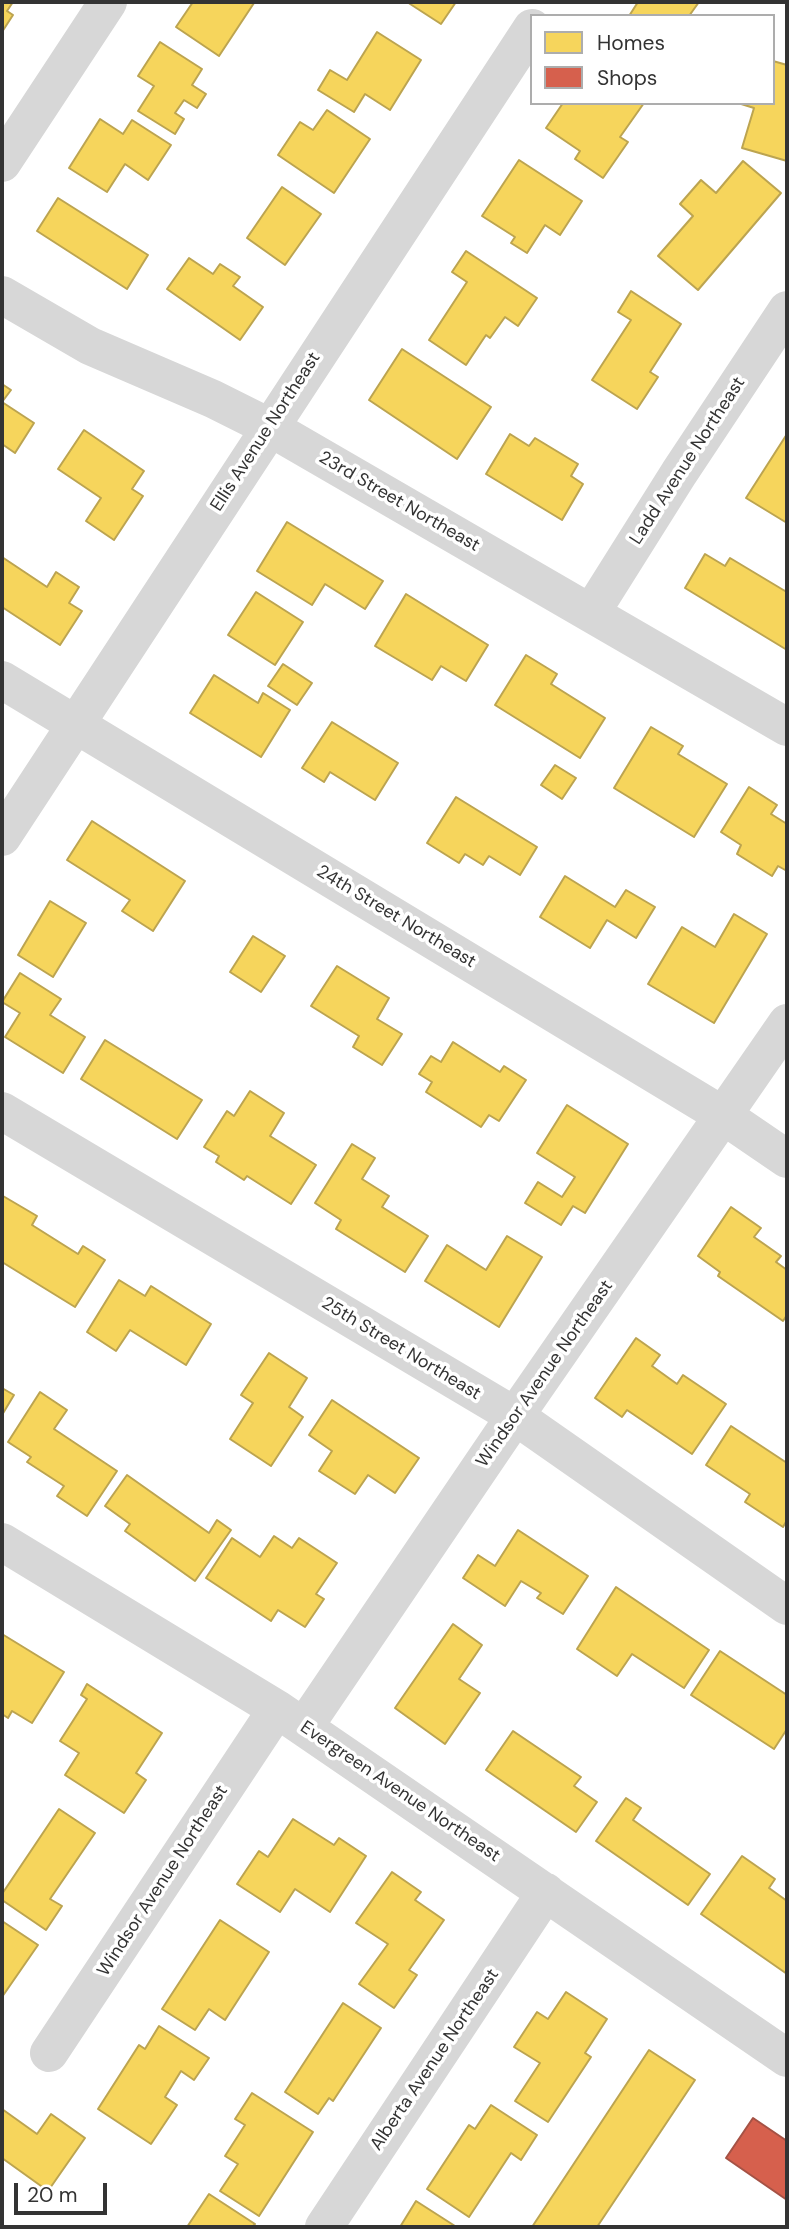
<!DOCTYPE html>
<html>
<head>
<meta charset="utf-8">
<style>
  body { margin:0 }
  #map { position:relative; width:789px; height:2229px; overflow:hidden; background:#fff; font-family:"DM Sans",sans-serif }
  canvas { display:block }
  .frame { position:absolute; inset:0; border:4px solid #333; pointer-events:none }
  .legend { position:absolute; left:530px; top:14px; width:245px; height:91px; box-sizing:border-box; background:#fff; border:2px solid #adadad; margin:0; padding:9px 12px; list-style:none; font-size:21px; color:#333 }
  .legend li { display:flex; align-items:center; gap:14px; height:35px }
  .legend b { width:35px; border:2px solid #adadad }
  .scale { position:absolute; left:14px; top:2183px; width:93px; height:32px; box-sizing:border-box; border:4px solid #333; border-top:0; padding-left:9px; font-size:21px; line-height:24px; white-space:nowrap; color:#333; -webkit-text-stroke:5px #fff; paint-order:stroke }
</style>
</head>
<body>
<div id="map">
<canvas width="789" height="2229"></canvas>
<div class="frame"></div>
<ul class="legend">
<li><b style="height:19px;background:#f6d55c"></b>Homes</li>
<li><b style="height:19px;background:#d6604d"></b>Shops</li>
</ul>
<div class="scale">20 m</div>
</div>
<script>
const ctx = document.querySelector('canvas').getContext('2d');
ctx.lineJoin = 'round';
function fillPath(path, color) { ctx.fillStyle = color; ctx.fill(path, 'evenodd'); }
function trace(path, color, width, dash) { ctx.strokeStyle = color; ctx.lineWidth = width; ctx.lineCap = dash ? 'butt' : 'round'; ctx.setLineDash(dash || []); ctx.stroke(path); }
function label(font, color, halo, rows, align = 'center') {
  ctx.font = font + ' "DM Sans",sans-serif'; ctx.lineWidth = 7; ctx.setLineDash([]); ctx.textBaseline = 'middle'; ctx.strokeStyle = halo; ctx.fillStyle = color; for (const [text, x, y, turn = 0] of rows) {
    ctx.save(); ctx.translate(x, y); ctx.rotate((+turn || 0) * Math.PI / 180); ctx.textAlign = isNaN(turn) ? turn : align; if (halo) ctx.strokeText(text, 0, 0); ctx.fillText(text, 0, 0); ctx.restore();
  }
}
const homes = new Path2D(`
  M 2,2 L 13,2 L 7,11 L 13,15 L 2,32 Z
  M 193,2 L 253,2 L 254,3 L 219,56 L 176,27 Z
  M 407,2 L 456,2 L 441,24 Z
  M 638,2 L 699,2 L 689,16 L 629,16 Z
  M 377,32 L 421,60 L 390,110 L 365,94 L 354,112 L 318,90 L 330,70 L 347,80 Z
  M 160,42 L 202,69 L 192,85 L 206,94 L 197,108 L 184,100 L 175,113 L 184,119 L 175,134 L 138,111 L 154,86 L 138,76 Z
  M 773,61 L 787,65 L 787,161 L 742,148 L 754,108 L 738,103 L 773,103 Z
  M 563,103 L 644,103 L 620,137 L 628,142 L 603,178 L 575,159 L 580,151 L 546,128 Z
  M 327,110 L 370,139 L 334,193 L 278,155 L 300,122 L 313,130 Z
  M 100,119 L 123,134 L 132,120 L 171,145 L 148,180 L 125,164 L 107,192 L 69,168 Z
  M 519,160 L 582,201 L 560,235 L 545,225 L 527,253 L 511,243 L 515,237 L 482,216 Z
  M 743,161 L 781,193 L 698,290 L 658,256 L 693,216 L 680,204 L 701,180 L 716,193 Z
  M 282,187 L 321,214 L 285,265 L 247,238 Z
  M 58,198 L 148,255 L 127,289 L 37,231 Z
  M 466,251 L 537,298 L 518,326 L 505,317 L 490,338 L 486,335 L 466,365 L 429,340 L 467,282 L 452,272 Z
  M 189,258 L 213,274 L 220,264 L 240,277 L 233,286 L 263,307 L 240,340 L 167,289 Z
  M 631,291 L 681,324 L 650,372 L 658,377 L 637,409 L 592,380 L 631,320 L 618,312 Z
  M 402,349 L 491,407 L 457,459 L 369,400 Z
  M 2,384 L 11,390 L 2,402 L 34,423 L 15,453 L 2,444 Z
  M 84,430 L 144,471 L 132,489 L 143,496 L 114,540 L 86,521 L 101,498 L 58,469 Z
  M 510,434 L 529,446 L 535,438 L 578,464 L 571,476 L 583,484 L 562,520 L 486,474 Z
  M 787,434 L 787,523 L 746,498 Z
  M 287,522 L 383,581 L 365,609 L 325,584 L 312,605 L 257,571 Z
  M 705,554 L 725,566 L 730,558 L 785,591 L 787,588 L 787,650 L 685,588 Z
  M 2,557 L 47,587 L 56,572 L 79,587 L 69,603 L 82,611 L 60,645 L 2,607 Z
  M 256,592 L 303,622 L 275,665 L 228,635 Z
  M 406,594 L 488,645 L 466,681 L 441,666 L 432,680 L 375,646 Z
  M 526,655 L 557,674 L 551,684 L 605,718 L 580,758 L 495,705 Z
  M 283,664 L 312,683 L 297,705 L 268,686 Z
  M 214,675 L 258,703 L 263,693 L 290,710 L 261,757 L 190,713 Z
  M 332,722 L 398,763 L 375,800 L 330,772 L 324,782 L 302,768 Z
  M 651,727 L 683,746 L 678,754 L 727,784 L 694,837 L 614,788 Z
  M 555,765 L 576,778 L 562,799 L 541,785 Z
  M 749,787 L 777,805 L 771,814 L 787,824 L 787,871 L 778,866 L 772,876 L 737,854 L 741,845 L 721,832 Z
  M 456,797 L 537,847 L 520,875 L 489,856 L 483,865 L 465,854 L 459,863 L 427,843 Z
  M 92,821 L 185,881 L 153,931 L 122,911 L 130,900 L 67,860 Z
  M 565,876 L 615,907 L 626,890 L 655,907 L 636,938 L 607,920 L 590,948 L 540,917 Z
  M 50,901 L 86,923 L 53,977 L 18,955 Z
  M 734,914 L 767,934 L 714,1023 L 648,984 L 682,927 L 715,947 Z
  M 253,936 L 285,956 L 261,992 L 230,972 Z
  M 337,966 L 389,998 L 377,1019 L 402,1034 L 382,1065 L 353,1047 L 359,1036 L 311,1006 Z
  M 20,973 L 61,999 L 50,1015 L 85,1037 L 63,1073 L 5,1037 L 20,1013 L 2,1002 Z
  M 105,1040 L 202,1100 L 177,1139 L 81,1079 Z
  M 453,1042 L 500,1072 L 504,1066 L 526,1080 L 499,1121 L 489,1115 L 481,1127 L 426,1092 L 432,1082 L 419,1074 L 431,1056 L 441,1062 Z
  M 250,1091 L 284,1113 L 270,1136 L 316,1165 L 291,1204 L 247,1176 L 244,1180 L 216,1162 L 219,1156 L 204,1147 L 227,1111 L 234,1116 Z
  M 567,1105 L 628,1144 L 585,1213 L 573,1206 L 561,1225 L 525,1203 L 538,1182 L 562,1197 L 575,1177 L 537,1153 Z
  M 352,1144 L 375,1158 L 362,1179 L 389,1196 L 382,1207 L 428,1236 L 405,1272 L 336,1229 L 341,1220 L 315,1203 Z
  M 3,1196 L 37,1216 L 32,1225 L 78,1254 L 83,1246 L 105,1260 L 75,1307 L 2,1262 Z
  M 731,1207 L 761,1228 L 754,1237 L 781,1256 L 776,1262 L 787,1270 L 787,1315 L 783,1321 L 718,1276 L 720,1272 L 698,1256 Z
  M 507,1236 L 542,1257 L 499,1327 L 425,1281 L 447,1245 L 486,1270 Z
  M 119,1280 L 145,1296 L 151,1286 L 211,1324 L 186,1365 L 130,1330 L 116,1351 L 87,1332 Z
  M 636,1338 L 660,1355 L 652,1366 L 677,1384 L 683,1375 L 726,1404 L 692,1454 L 627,1410 L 622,1417 L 595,1398 Z
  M 269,1353 L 307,1378 L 289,1407 L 303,1417 L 271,1466 L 230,1439 L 253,1403 L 241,1395 Z
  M 2,1388 L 14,1395 L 2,1415 Z
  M 40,1392 L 67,1410 L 54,1429 L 117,1471 L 87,1516 L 57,1496 L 64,1486 L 27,1462 L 31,1457 L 8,1442 Z
  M 332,1400 L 419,1458 L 395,1493 L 368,1475 L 355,1494 L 319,1471 L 332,1451 L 309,1435 Z
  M 731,1426 L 787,1463 L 787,1520 L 783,1527 L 745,1502 L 750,1494 L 706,1465 Z
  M 127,1475 L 209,1533 L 217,1520 L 231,1530 L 195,1581 L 125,1531 L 130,1524 L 105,1506 Z
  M 518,1530 L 588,1576 L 563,1614 L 537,1598 L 541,1593 L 521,1581 L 505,1606 L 463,1578 L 478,1555 L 495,1566 Z
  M 274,1536 L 292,1548 L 299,1538 L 337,1563 L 316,1594 L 324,1599 L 305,1627 L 278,1610 L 271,1621 L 206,1578 L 232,1538 L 260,1557 Z
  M 616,1587 L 709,1650 L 684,1688 L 632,1654 L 617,1676 L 577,1649 Z
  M 453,1624 L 482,1645 L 459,1679 L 480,1693 L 445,1744 L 395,1708 Z
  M 2,1634 L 64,1672 L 32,1723 L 12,1711 L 8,1718 L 2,1714 Z
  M 720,1651 L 787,1695 L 787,1729 L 774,1749 L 691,1695 Z
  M 87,1684 L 162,1733 L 136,1773 L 146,1780 L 124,1813 L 65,1775 L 79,1753 L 60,1741 L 87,1699 L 81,1695 Z
  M 513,1731 L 581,1777 L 574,1786 L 597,1802 L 576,1832 L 486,1770 Z
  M 626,1798 L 641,1808 L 633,1820 L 710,1874 L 688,1905 L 596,1841 Z
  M 59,1809 L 95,1833 L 50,1899 L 62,1906 L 46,1930 L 2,1900 L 2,1894 Z
  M 293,1819 L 334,1845 L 339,1838 L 366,1856 L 330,1912 L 295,1889 L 280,1912 L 237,1884 L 259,1851 L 268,1857 Z
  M 742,1856 L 775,1879 L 769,1888 L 787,1901 L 787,1974 L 701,1914 Z
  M 392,1872 L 421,1892 L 415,1900 L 444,1920 L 409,1970 L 417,1975 L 394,2008 L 359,1984 L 388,1944 L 356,1923 Z
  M 220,1920 L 269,1952 L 225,2020 L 209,2009 L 195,2030 L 162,2009 Z
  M 2,1921 L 38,1945 L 2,1997 Z
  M 566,1992 L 607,2019 L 585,2053 L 591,2057 L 548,2122 L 515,2101 L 540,2063 L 514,2047 L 537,2012 L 548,2019 Z
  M 343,2003 L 381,2028 L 333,2101 L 329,2098 L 318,2114 L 285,2092 Z
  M 159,2026 L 209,2058 L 194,2080 L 181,2071 L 165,2097 L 177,2105 L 151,2144 L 98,2109 L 139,2045 L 145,2049 Z
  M 649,2050 L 695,2080 L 597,2227 L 532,2227 Z
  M 252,2093 L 313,2132 L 259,2216 L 220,2191 L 238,2164 L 225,2156 L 245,2125 L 235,2119 Z
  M 491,2105 L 537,2135 L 521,2160 L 511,2153 L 469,2217 L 427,2189 L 469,2125 L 475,2129 Z
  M 2,2109 L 37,2134 L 51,2114 L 85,2138 L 48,2191 L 2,2158 Z
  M 209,2194 L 255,2224 L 252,2227 L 187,2227 Z
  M 416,2201 L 455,2226 L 454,2227 L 400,2227 Z`);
fillPath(homes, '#f6d55c');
trace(homes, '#bca450', 2);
const shops = new Path2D(`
  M 753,2118 L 787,2141 L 787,2200 L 726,2158 Z`);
fillPath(shops, '#d6604d');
trace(shops, '#a55245', 2);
trace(new Path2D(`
  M 2,163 L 108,2
  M 2,295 L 90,346 L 213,399 L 269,427 L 787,727
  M 591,613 L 679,473 L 787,310
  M 2,680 L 724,1116 L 787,1159
  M 2,837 L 532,28
  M 2,1111 L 515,1416 L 787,1606
  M 2,1542 L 277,1709 L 787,2058
  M 304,1727 L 515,1416 L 787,1023
  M 49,2053 L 277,1709
  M 324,2227 L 546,1892`), '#d7d7d7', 38);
label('18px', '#333', '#fff', [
  ["Ellis Avenue Northeast",266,432,-57],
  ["Ladd Avenue Northeast",688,461,-57],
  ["23rd Street Northeast",399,502,30],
  ["24th Street Northeast",396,917,31],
  ["25th Street Northeast",401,1349,31],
  ["Windsor Avenue Northeast",545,1374,-55],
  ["Evergreen Avenue Northeast",400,1792,34],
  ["Windsor Avenue Northeast",163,1881,-57],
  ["Alberta Avenue Northeast",435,2060,-56]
]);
</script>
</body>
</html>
